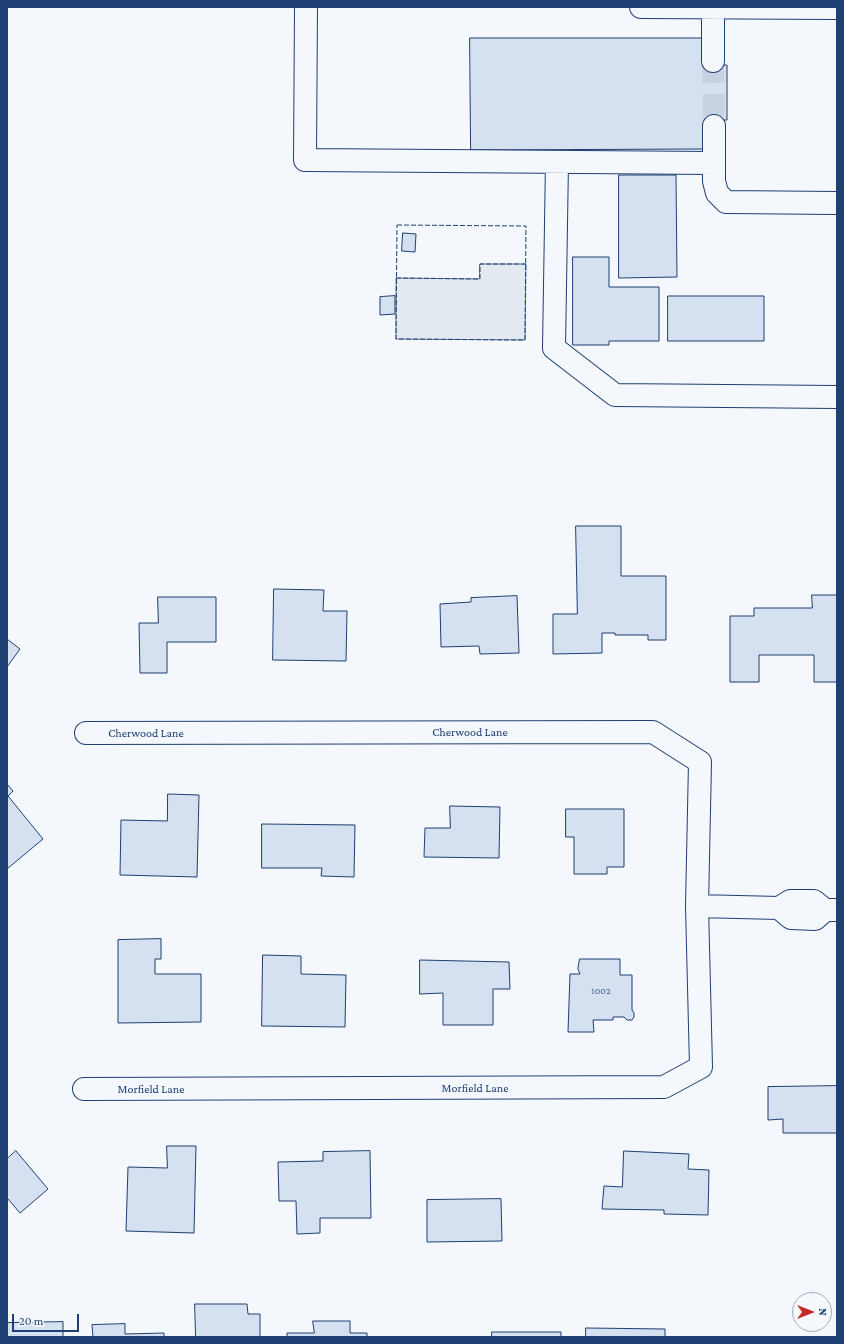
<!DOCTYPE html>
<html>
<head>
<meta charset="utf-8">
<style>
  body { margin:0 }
  #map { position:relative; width:844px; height:1344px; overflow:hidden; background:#f4f7fb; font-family:"Crimson Pro",serif }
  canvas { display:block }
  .frame { position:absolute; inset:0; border:8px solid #1d3f73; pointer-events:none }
  .north { position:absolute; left:792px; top:1292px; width:40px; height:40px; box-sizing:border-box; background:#f4f7fb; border:1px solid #9eadc5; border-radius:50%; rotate:90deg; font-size:11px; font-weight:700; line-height:16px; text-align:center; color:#1d3f73 }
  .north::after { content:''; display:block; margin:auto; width:14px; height:18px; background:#c62828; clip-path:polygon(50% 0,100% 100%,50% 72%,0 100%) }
  .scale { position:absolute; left:12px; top:1314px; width:67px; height:18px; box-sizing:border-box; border:2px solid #1d3f73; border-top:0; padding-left:5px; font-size:12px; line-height:14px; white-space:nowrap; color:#1d3f73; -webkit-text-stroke:3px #f4f7fb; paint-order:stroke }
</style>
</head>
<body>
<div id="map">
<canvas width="844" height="1344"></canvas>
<div class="frame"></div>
<div class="north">N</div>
<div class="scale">20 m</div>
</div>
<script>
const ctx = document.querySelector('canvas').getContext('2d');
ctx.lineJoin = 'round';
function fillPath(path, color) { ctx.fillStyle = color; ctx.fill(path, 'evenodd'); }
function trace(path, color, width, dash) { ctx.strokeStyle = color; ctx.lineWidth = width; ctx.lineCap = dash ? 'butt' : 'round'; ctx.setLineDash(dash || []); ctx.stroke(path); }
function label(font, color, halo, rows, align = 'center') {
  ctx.font = font + ' "Crimson Pro",serif'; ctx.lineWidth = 3; ctx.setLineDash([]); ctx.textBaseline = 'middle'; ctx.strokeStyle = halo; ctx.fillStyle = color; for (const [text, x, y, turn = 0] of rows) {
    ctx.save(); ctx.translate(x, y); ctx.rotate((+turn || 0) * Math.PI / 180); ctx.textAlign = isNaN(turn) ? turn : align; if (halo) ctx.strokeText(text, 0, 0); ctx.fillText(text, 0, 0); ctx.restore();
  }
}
const green = new Path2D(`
  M 480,264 L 526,264 L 525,340 L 396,339 L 396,278 L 479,279 Z`);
fillPath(green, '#e3e9f0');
trace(green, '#687fa3', 1);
const building = new Path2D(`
  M 470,38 L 705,38 L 705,65 L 727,65 L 727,120 L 705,121 L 705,149 L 471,150 Z
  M 619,175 L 676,175 L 677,277 L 619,278 Z
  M 403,233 L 416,234 L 415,252 L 402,251 Z
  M 573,257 L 609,257 L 609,287 L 659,287 L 659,341 L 609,341 L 609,345 L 573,345 Z
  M 395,296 L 395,314 L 380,315 L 380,297 Z
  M 668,296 L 764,296 L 764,341 L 668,341 Z
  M 576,526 L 621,526 L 621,576 L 666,576 L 666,640 L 648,640 L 648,635 L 615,635 L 615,633 L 602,633 L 602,653 L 553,654 L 553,614 L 577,614 Z
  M 274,589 L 324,590 L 323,611 L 347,611 L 346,661 L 273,660 Z
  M 812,595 L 837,595 L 837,682 L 814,682 L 814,655 L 759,655 L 759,682 L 730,682 L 730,616 L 754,616 L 754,608 L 812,608 Z
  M 517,596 L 519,653 L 480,654 L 479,646 L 441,647 L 440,604 L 471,602 L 471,598 Z
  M 158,597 L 216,597 L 216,642 L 167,642 L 167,673 L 140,673 L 139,623 L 158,623 Z
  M 7,639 L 20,649 L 7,667 Z
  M 7,784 L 13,791 L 8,796 L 43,839 L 7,869 Z
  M 168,794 L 199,795 L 197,877 L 120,875 L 121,820 L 167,821 Z
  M 450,806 L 500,807 L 499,858 L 424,857 L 425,828 L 450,828 Z
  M 566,809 L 624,809 L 624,867 L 607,867 L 607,874 L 574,874 L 574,837 L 566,837 Z
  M 262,824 L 355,825 L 354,877 L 321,876 L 322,868 L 262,868 Z
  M 161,939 L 161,959 L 155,959 L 155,974 L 201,974 L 201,1022 L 118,1023 L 118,940 Z
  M 263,955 L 301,956 L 301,974 L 346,975 L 345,1027 L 262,1026 Z
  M 580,959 L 620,959 L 620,975 L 632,975 L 632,1010 L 634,1013 L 634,1017 L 632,1020 L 627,1020 L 624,1017 L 613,1017 L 613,1020 L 593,1020 L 594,1032 L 568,1032 L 570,974 L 580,974 L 578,969 Z
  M 420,960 L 509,962 L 510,989 L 493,989 L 493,1025 L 443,1025 L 443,993 L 420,994 Z
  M 837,1086 L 837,1133 L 783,1133 L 783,1119 L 768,1120 L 768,1087 Z
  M 167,1146 L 196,1146 L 194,1233 L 126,1231 L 128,1167 L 167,1168 Z
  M 16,1151 L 48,1189 L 20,1213 L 8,1199 L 7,1200 L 7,1159 Z
  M 370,1151 L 371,1218 L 320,1218 L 320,1233 L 297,1234 L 296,1201 L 279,1201 L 278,1162 L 323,1161 L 323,1152 Z
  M 624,1151 L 689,1154 L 688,1169 L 709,1170 L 708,1215 L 664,1214 L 664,1210 L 602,1209 L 604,1186 L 622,1187 Z
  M 501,1199 L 502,1241 L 427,1242 L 427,1200 Z
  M 195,1304 L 247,1304 L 248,1314 L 260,1314 L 260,1337 L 196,1337 Z
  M 313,1321 L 350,1321 L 350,1333 L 367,1333 L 367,1337 L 287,1337 L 287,1333 L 314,1333 Z
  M 63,1322 L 63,1337 L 7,1337 L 7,1323 Z
  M 125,1324 L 125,1334 L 164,1333 L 164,1337 L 93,1337 L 92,1325 Z
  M 586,1328 L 665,1329 L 665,1337 L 586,1337 Z
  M 492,1332 L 561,1332 L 561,1337 L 492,1337 Z`);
fillPath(building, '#d5e0f0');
trace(building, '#1d3f73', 1);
trace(new Path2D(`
  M 713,61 L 714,126`), '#c9d2e0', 22, [22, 11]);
const minor = new Path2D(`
  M 306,7 L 305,160 L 714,163
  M 641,7 L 837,8
  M 713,8 L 713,61
  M 714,126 L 714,181 L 717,193 L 726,202 L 837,203
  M 557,162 L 554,348 L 615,395 L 837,397
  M 697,906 L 779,908 L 790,901 L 814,901 L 825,910 L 837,910
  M 779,908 L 791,918 L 815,919 L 825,910
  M 84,1089 L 664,1087 L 701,1067 L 697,906 L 700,762 L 653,732 L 86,733`);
trace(minor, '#1d3f73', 24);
trace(minor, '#f4f7fb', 22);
trace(new Path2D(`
  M 397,225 L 526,226 L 525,340 L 396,339 Z
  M 396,278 L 480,279 L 480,264 L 526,264`), '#1d3f73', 1, [5, 2]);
label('10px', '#4b6792', null, [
  ["1002",601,991]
]);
label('12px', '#1d3f73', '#f4f7fb', [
  ["Cherwood Lane",470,732],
  ["Cherwood Lane",146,733],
  ["Morfield Lane",475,1088],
  ["Morfield Lane",151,1089]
]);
</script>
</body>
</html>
